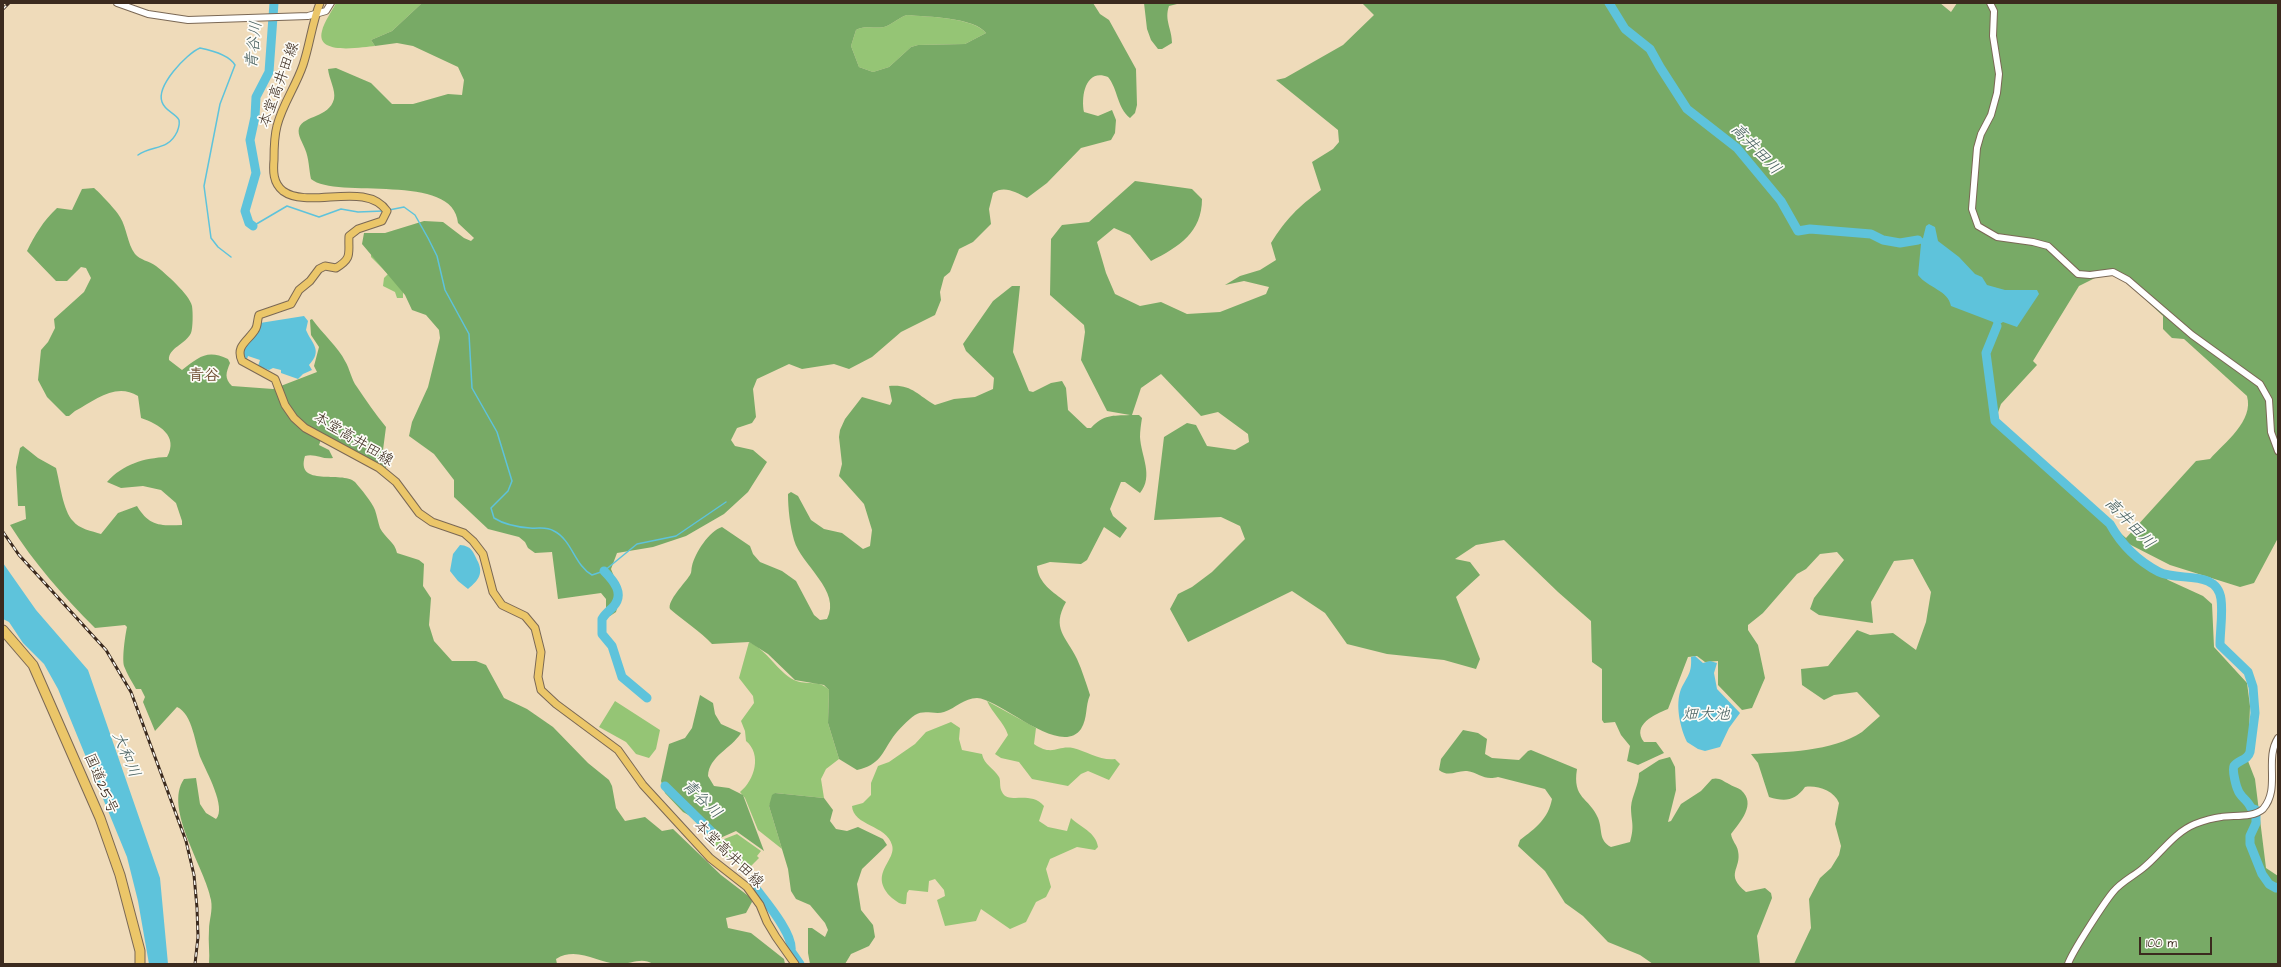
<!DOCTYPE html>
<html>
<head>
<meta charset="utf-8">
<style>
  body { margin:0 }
  #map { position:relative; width:2281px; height:967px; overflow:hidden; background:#efdbba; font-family:"Architects Daughter",sans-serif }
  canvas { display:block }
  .frame { position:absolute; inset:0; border:4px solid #3b2a1e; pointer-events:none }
  .scale { position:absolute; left:2139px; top:937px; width:73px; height:18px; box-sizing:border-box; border:2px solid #3b2a1e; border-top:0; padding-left:5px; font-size:12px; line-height:14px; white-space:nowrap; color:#3b2a1e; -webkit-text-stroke:3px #fdfcf7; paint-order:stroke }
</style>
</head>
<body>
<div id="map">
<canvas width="2281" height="967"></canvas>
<div class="frame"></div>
<div class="scale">100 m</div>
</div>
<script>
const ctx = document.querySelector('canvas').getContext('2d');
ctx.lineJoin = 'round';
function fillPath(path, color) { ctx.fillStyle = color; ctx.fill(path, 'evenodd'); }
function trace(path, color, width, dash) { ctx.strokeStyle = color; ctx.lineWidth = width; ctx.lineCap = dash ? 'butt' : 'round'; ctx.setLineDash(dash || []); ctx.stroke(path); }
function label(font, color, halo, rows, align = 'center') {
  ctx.font = font + ' "Architects Daughter","Klee One",sans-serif'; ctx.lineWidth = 3.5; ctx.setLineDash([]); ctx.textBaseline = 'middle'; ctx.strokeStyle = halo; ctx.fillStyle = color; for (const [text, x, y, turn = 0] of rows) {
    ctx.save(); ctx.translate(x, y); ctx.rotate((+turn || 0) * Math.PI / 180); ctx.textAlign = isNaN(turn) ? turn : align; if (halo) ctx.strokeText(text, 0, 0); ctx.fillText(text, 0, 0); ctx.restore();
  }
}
fillPath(new Path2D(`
  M 336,3 L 422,3 L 392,31 L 371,40 L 375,46 C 362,47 315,56 322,31 C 324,22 332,11 336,3 Z
  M 907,15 C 927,17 973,17 986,33 L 965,44 L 918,45 L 911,47 L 889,67 L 873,72 L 859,67 L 851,46 L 856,30 C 866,25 874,29 884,27 C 892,25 899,17 907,15 Z
  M 371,252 L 403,283 L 403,298 L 397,298 L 395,292 L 383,286 L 384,278 L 388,274 L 371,257 Z
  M 749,642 C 768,651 777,671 794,680 C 807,686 819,679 829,690 L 828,723 L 839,759 L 826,769 L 821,779 L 824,798 L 775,793 L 769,806 L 782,849 L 758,830 L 745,798 L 740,792 C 755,780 762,754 746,741 L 745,731 L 741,721 L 754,703 L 753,696 L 739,678 Z
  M 615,701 L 660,730 L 656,749 L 649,758 L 636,754 L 626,742 L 599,727 Z
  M 987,701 L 1036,728 L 1034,744 C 1053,757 1057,745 1073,748 C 1086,751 1101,761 1115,759 L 1120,764 L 1109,780 L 1088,771 L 1081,774 L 1068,786 L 1032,779 L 1019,762 L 1001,758 L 995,754 L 1008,735 C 1004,722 992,713 987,701 Z
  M 951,722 L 960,728 L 959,739 L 962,750 L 982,754 C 984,765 994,768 999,777 C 1001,780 999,787 1002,792 C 1008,805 1030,790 1044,806 L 1039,821 L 1048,827 L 1067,831 L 1071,818 C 1080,827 1096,832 1098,847 L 1095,850 L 1077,847 L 1050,859 L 1046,869 L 1051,887 L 1046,897 L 1036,902 L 1026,922 L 1010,929 L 981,909 L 976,921 L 945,926 L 937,900 L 945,896 L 944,890 L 935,879 L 929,881 L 928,892 L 909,890 L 907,893 L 906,904 C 900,905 896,901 892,898 C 867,874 897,861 892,845 C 887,825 853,826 852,806 L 863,803 L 871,795 L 871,783 L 878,766 L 889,762 L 915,744 L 926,732 Z
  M 737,834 L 761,851 L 757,856 L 759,858 L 746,871 L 716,849 L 714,843 Z`), '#95c575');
fillPath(new Path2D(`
  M 422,3 L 1093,3 L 1100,14 L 1109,20 L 1136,69 L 1137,105 L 1135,113 L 1130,118 C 1117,108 1118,89 1108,77 C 1085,68 1081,97 1084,112 L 1098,116 L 1112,110 L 1116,120 L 1115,133 L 1111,140 L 1081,148 L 1047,183 L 1027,198 C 1016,192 1004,185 993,193 L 989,209 L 991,224 L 973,242 L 959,249 L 950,272 L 944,277 L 940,292 L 941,300 L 935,315 L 901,332 L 872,357 L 849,369 L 834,364 L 802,369 L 789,364 L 757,379 L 753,389 L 756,417 L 752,423 L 737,428 L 731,440 L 735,446 L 753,450 L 767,462 L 748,492 L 724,514 L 686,536 L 653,547 L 617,553 L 611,569 L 621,594 L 616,612 L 610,616 L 606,614 L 606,599 L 601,593 L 558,599 L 552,552 L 535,553 L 528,548 L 525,542 L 519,537 L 488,529 L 454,497 L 454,480 L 434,454 L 409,436 L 412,422 L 428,387 L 440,338 L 439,330 L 426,315 L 412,310 L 405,295 L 362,244 L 364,233 L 385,233 L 424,221 L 443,222 L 464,238 L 471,241 L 474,238 L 458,223 C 454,171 336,200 311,179 C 309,170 309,158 305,149 C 303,143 297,135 299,128 C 304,115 329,118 334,99 C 336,90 329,79 328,69 L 336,68 L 371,83 L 392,104 L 413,104 L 448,94 L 462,95 L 464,80 L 458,67 L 413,46 L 397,43 L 375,46 L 371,40 L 392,31 ZM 907,15 C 927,17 974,17 986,33 L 965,44 L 918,45 L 911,47 L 889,67 L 873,72 L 859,67 L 851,46 L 856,30 C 866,25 874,29 884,27 C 892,25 899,17 907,15 Z
  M 1144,3 L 1181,3 L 1169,6 C 1164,20 1172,29 1172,43 L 1162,49 L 1158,49 L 1151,40 L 1147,29 Z
  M 1362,3 L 1940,3 L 1951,12 L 1957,3 L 2278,3 L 2278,538 L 2254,583 L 2240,587 L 2170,565 L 2127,543 L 2168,580 L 2203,596 L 2212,604 L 2214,647 L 2247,683 L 2250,706 L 2248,761 L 2255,779 L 2266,868 L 2278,876 L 2278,964 L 1794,964 L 1811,928 L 1809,899 L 1820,878 L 1831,868 L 1839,855 L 1841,846 L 1835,824 L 1839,803 C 1834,790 1816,785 1805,787 C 1795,801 1785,802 1769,797 L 1758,763 L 1751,754 C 1785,752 1832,752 1862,732 C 1868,727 1874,721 1880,716 L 1857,692 L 1834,695 L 1824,700 L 1802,685 L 1801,669 L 1828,666 L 1857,630 L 1870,635 L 1893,633 L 1916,650 L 1926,622 L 1931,592 L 1913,559 L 1894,561 L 1871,602 L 1873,623 L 1819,615 L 1810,609 L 1814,598 L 1844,560 L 1837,552 L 1820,554 L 1806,569 L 1797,574 L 1763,613 L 1748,625 L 1748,630 L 1758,645 L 1765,678 L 1752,708 L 1742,710 L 1718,685 L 1718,661 L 1705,662 L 1697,656 L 1688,657 L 1668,709 C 1655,714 1631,725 1644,742 L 1656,742 L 1664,753 L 1638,765 L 1627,761 L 1630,746 L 1621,735 L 1615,722 L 1604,723 L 1602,720 L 1602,669 L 1592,662 L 1591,621 L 1558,592 L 1504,540 L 1476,545 L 1455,559 L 1470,562 L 1480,575 L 1456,597 L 1480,659 L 1476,669 L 1444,660 L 1387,654 L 1347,644 L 1325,613 L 1292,591 L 1188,642 L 1170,609 L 1178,594 L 1192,587 L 1212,572 L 1245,539 L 1240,526 L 1221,517 L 1154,520 L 1164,437 L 1187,423 L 1196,425 L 1207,446 L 1235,450 L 1249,442 L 1248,434 L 1218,412 L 1201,416 L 1161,374 L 1141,388 L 1132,415 L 1139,415 L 1142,418 C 1141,424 1140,431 1140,437 C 1141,456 1154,476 1140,493 L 1125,482 L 1121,482 L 1110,509 L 1113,516 L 1127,528 L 1120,538 L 1104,527 L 1087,560 L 1081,564 L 1050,562 L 1037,566 C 1038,583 1053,592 1066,602 C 1051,629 1066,636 1077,659 C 1082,670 1086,683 1090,695 C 1085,706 1088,718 1081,729 C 1060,758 1001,699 977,698 C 964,698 956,708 944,712 C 935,715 924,709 915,715 C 908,720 898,730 893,737 C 882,753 880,765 857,770 L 839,759 L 828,723 L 829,690 L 824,685 L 795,680 L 768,654 L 749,642 L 712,644 C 700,631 684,621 670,609 C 667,601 685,583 690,575 C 692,572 691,569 692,566 C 695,553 709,531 722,527 L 750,546 L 753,554 L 760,562 L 782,571 L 796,581 L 814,615 L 820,620 L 827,619 C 842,591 801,565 794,540 C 790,526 788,509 788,494 L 791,492 L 798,496 L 811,520 L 824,529 L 842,533 L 863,549 L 870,546 L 872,530 L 864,504 L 839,476 L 842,464 L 839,437 L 840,430 L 845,419 L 862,397 L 890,405 L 892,401 L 889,386 C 912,384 917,395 935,405 L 954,399 L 975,397 L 993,389 L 994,378 L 966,351 L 963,344 L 993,301 L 1012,286 L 1020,286 L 1013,352 L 1029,391 L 1033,392 L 1051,383 L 1062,381 L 1066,388 L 1068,410 L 1087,428 L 1091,428 C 1104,414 1112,416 1130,415 L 1107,411 L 1081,360 L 1085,332 L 1084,325 L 1050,295 L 1051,239 L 1062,225 L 1089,222 L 1135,181 L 1192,189 L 1202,199 C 1202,232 1179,247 1151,261 L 1130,235 L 1114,228 L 1097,242 L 1106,273 L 1115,294 L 1140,306 L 1161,302 L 1187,314 L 1220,312 L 1266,294 L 1269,287 L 1244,281 L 1225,285 L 1240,276 L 1260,270 L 1276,260 L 1271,243 C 1286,219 1298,207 1321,190 L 1312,162 L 1333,149 L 1339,142 L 1338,130 L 1276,80 L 1285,78 L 1343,45 L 1374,15 ZM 2103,274 L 2119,275 L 2163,316 L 2163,329 L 2172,338 L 2184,339 L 2247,396 C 2254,421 2225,442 2210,459 L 2196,461 L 2126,538 L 1996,424 L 1995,421 L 2001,404 L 2037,365 L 2033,361 L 2079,286 Z
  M 94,188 C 98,191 118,212 120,217 C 127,228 127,243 135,254 C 140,260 149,261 156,266 C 165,273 190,295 192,306 C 193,312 193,328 191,333 C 186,344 168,348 169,360 L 182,370 C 199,357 207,349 228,359 L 230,363 C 226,373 224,378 232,386 L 273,389 L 317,372 L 314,366 L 319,347 L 311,335 L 310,320 L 312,319 C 322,333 339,348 345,361 C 350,369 351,379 357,387 C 366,400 375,414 386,427 L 383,450 L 386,468 L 384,470 L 323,434 L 319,445 L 329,450 L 333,458 C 323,460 315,453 305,456 C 295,488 342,470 355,482 C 361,489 372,502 375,510 C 377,516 378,522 380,528 C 385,538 395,542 397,553 L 419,560 L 424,564 L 423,586 L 431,598 L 429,625 L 434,641 L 452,661 L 476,661 L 486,665 L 504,698 L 527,709 L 553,727 L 588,763 L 609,780 L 612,786 L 616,808 L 625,821 L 645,817 L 662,831 L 673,829 L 721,875 L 751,898 L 752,902 L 746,913 L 726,918 L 728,928 L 751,933 L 784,959 L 785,964 L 653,964 C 641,956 630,965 617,964 C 598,963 577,946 556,959 L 557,964 L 209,964 C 210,953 208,942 209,930 C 209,920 213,911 211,900 C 206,869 163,809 184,779 L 196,778 L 200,804 L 206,813 L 216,819 C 227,808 206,771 201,759 C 195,745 193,714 177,707 L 155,731 L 143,702 L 145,697 L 141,689 L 136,689 C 132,682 127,674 124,666 C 122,658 125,636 127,627 L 125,625 L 95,628 C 63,596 34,563 10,525 L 26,519 L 25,506 L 18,506 L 16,467 L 20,448 L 23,446 L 38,458 L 56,468 C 60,483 63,511 73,521 C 79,529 92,531 101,534 L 118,513 L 137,506 C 149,526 160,526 182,525 L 182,521 L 176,503 L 161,490 L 143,486 L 121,488 L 107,482 C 123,464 144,458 167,457 C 179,436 159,424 141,418 L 138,396 C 116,382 95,400 75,411 L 69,416 L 66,416 L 47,397 L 38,380 L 41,350 L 48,342 L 55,328 L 54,319 L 84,292 L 91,278 L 86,268 L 81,267 L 67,281 L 56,281 L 27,251 C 35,235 43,221 57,208 L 72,210 L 82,189 Z
  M 700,695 L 713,703 L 715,714 L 721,724 L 741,733 C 731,749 709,756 708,776 L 714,786 L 729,788 L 743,795 L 764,851 L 736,831 L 718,839 L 696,819 L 683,812 L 665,793 L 661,781 L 669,744 L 685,738 L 692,728 Z
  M 1463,730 L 1478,733 L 1487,739 L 1485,754 L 1492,758 L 1519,760 L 1528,751 L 1531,750 L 1577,769 C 1572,799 1589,797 1598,818 C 1603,830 1598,840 1611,847 L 1630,842 C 1635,825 1631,822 1631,807 C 1632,795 1639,785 1639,773 L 1659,760 L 1670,757 L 1675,767 L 1676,790 L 1668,822 L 1671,821 L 1681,804 L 1701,791 L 1712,779 C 1719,777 1723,781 1729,784 C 1733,787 1737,787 1741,790 C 1757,804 1740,822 1731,834 C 1732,841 1737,845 1738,851 C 1742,869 1724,874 1746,892 L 1765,888 L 1771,893 L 1772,898 L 1757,936 L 1760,964 L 1653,964 L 1640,955 L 1608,942 L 1583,916 L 1565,903 L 1545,871 L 1518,846 L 1520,840 C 1536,828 1548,819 1552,799 L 1545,789 L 1498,777 C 1484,781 1480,773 1467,771 C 1457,770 1449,778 1439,770 L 1441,759 Z
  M 775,793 L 824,798 L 833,810 L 830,821 L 836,829 L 847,831 L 858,827 L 883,839 L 887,845 L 862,869 L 857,884 L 861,910 L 873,925 L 875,937 L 869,946 L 851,954 L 845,964 L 810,964 L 808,953 L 808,928 L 812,928 L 825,937 L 828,930 L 825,923 L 810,905 L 796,899 L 791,891 L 788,869 L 769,806 L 772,795 Z`), '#78aa66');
fillPath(new Path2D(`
  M 1929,224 L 1935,227 L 1938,241 L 1959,257 L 1975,274 L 1982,277 L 1987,285 L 2005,290 L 2037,290 L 2039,294 L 2017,327 L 2003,322 L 1995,327 L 1993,322 L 1951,306 C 1948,290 1928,288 1918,275 L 1921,244 L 1917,241 L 1923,238 L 1926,226 Z
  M 304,316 L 308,321 L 306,330 C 312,344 323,350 309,365 L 312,370 L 303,374 L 298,379 L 281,373 L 281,370 L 273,368 L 269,370 L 258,366 L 260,360 L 248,356 L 246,362 L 241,351 L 260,323 Z
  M 460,545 C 472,546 473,552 477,560 C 484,573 479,580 468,589 L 458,581 L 450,571 L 453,554 Z
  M 3,563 L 36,610 L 88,670 L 160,878 L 168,964 L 149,964 L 138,901 L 127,857 L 58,689 L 44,664 L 23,643 L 9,622 L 3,619 Z
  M 1695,656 L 1703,663 L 1710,661 L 1717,663 L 1714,673 L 1717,689 L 1740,713 L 1729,728 L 1720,747 L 1705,751 L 1698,749 L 1687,742 C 1680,727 1675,705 1681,689 C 1688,675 1692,673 1691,657 Z`), '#5ec3db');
trace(new Path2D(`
  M 138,155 C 152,145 168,151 177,132 C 179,127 180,125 179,120 C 175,113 165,111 162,102 C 156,86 186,54 200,48 C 210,50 229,55 235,65 L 220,104 L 204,186 L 211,238 L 218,247 L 231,257
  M 389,210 L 404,207 L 415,215 L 428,238 L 437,256 L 445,290 L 469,334 L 472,388 L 497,432 L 512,481 L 508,491 L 491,508 L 494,518 C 505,525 517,527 530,528 C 540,529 545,526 554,531 C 572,540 575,566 592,575 L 604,571 L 637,544 L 676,536 L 726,502
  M 253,226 L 287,206 L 319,217 L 341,209 L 358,212 L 383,211`), '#5ec3db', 1.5);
trace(new Path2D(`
  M 1609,3 L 1625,29 L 1650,49 L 1660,67 L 1687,109 L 1737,148 L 1781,201 L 1798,231 L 1810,229 L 1871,234 L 1883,240 L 1900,243 L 1918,240
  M 253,226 L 249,223 L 245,211 L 256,173 L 250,140 L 255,117 L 256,97 L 269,72 L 274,3
  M 1997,326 L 1986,353 L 1995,421 L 2110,524 C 2121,544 2138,561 2159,572 C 2178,582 2217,569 2221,599 C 2223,614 2220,631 2220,645 L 2248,672 L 2253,687 L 2255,713 L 2250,752 C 2248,760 2238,760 2234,766 C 2232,770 2236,786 2238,790 C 2240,797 2248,800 2251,808 L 2256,810 L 2256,823 L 2250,836 L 2250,844 L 2262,874 L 2269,884 L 2276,888 L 2278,887
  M 604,571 C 614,581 625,594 613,607 C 609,611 605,614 602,619 L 602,634 L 612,646 L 622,677 L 647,698
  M 665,786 L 716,836
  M 757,890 C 767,903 794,935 791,951 L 800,964`), '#5ec3db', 9);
const minor = new Path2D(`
  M 117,3 L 148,14 L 188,20 L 308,16 L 326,11 L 331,3
  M 1990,3 L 1994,11 L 1993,36 L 1999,74 L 1997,93 L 1991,115 L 1981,134 L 1977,148 L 1972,209 L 1978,226 L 1997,237 L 2033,242 L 2048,246 L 2078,274 L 2090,275 L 2113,272 L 2128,280 L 2192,335 L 2260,384 L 2269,400 L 2271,432 L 2278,451
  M 2068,964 C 2072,952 2104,903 2113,892 C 2121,882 2132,877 2142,869 C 2160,855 2173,833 2195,824 C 2203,821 2213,818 2221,817 C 2234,815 2253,818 2263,809 C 2281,788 2264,760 2278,738`);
const major = new Path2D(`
  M 320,3 C 312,23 310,44 303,65 C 296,86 282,105 277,126 C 274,137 274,149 274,160 C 273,171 273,183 283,191 C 309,210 366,180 387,211 L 382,221 L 358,229 L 349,236 C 348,253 353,258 336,268 L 325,266 L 319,269 L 310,281 L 299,290 L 291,304 L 259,315 C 257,320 258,326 255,330 C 248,341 235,346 242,361 L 275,379 L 285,405 L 294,418 L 305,428 L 379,468 L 396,482 L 419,513 L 432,522 L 464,533 L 473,541 L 483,554 L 493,592 L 502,605 L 525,616 L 535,628 L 541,652 L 538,677 L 541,690 L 556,704 L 618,750 L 643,785 L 710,858 L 747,887 L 760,905 L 767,922 L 776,937 L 795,964`);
const highway = new Path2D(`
  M 3,630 L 33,665 L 100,818 L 120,875 L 140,951 L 140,964`);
trace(minor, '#7a6855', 8);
trace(major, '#7a6855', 9);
trace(highway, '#7a6855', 11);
trace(minor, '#fff', 6);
trace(major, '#ebc669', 7);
trace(highway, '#ebc669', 9);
const rail = new Path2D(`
  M 3,9 L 9,3
  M 3,532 L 19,555 L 106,650 L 131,692 L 186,841 L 194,875 L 197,908 L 198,937 L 195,964`);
trace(rail, '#3b2a1e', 3);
trace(rail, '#fdfcf7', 1.5, [4.5]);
label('15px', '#3b2a1e', '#fdfcf7', [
  ["本堂高井田線",280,85,-70],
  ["本堂高井田線",353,440,31],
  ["国道25号",100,784,67],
  ["本堂高井田線",728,855,44]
]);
label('italic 16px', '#476060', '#fdfcf7', [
  ["青谷川",255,45,-84],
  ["高井田川",1755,150,46],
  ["高井田川",2129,524,46],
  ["畑大池",1706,716],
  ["大和川",125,755,67],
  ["青谷川",701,800,44]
]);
label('bold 16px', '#715034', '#fdfcf7', [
  ["青谷",204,377]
]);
</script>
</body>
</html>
